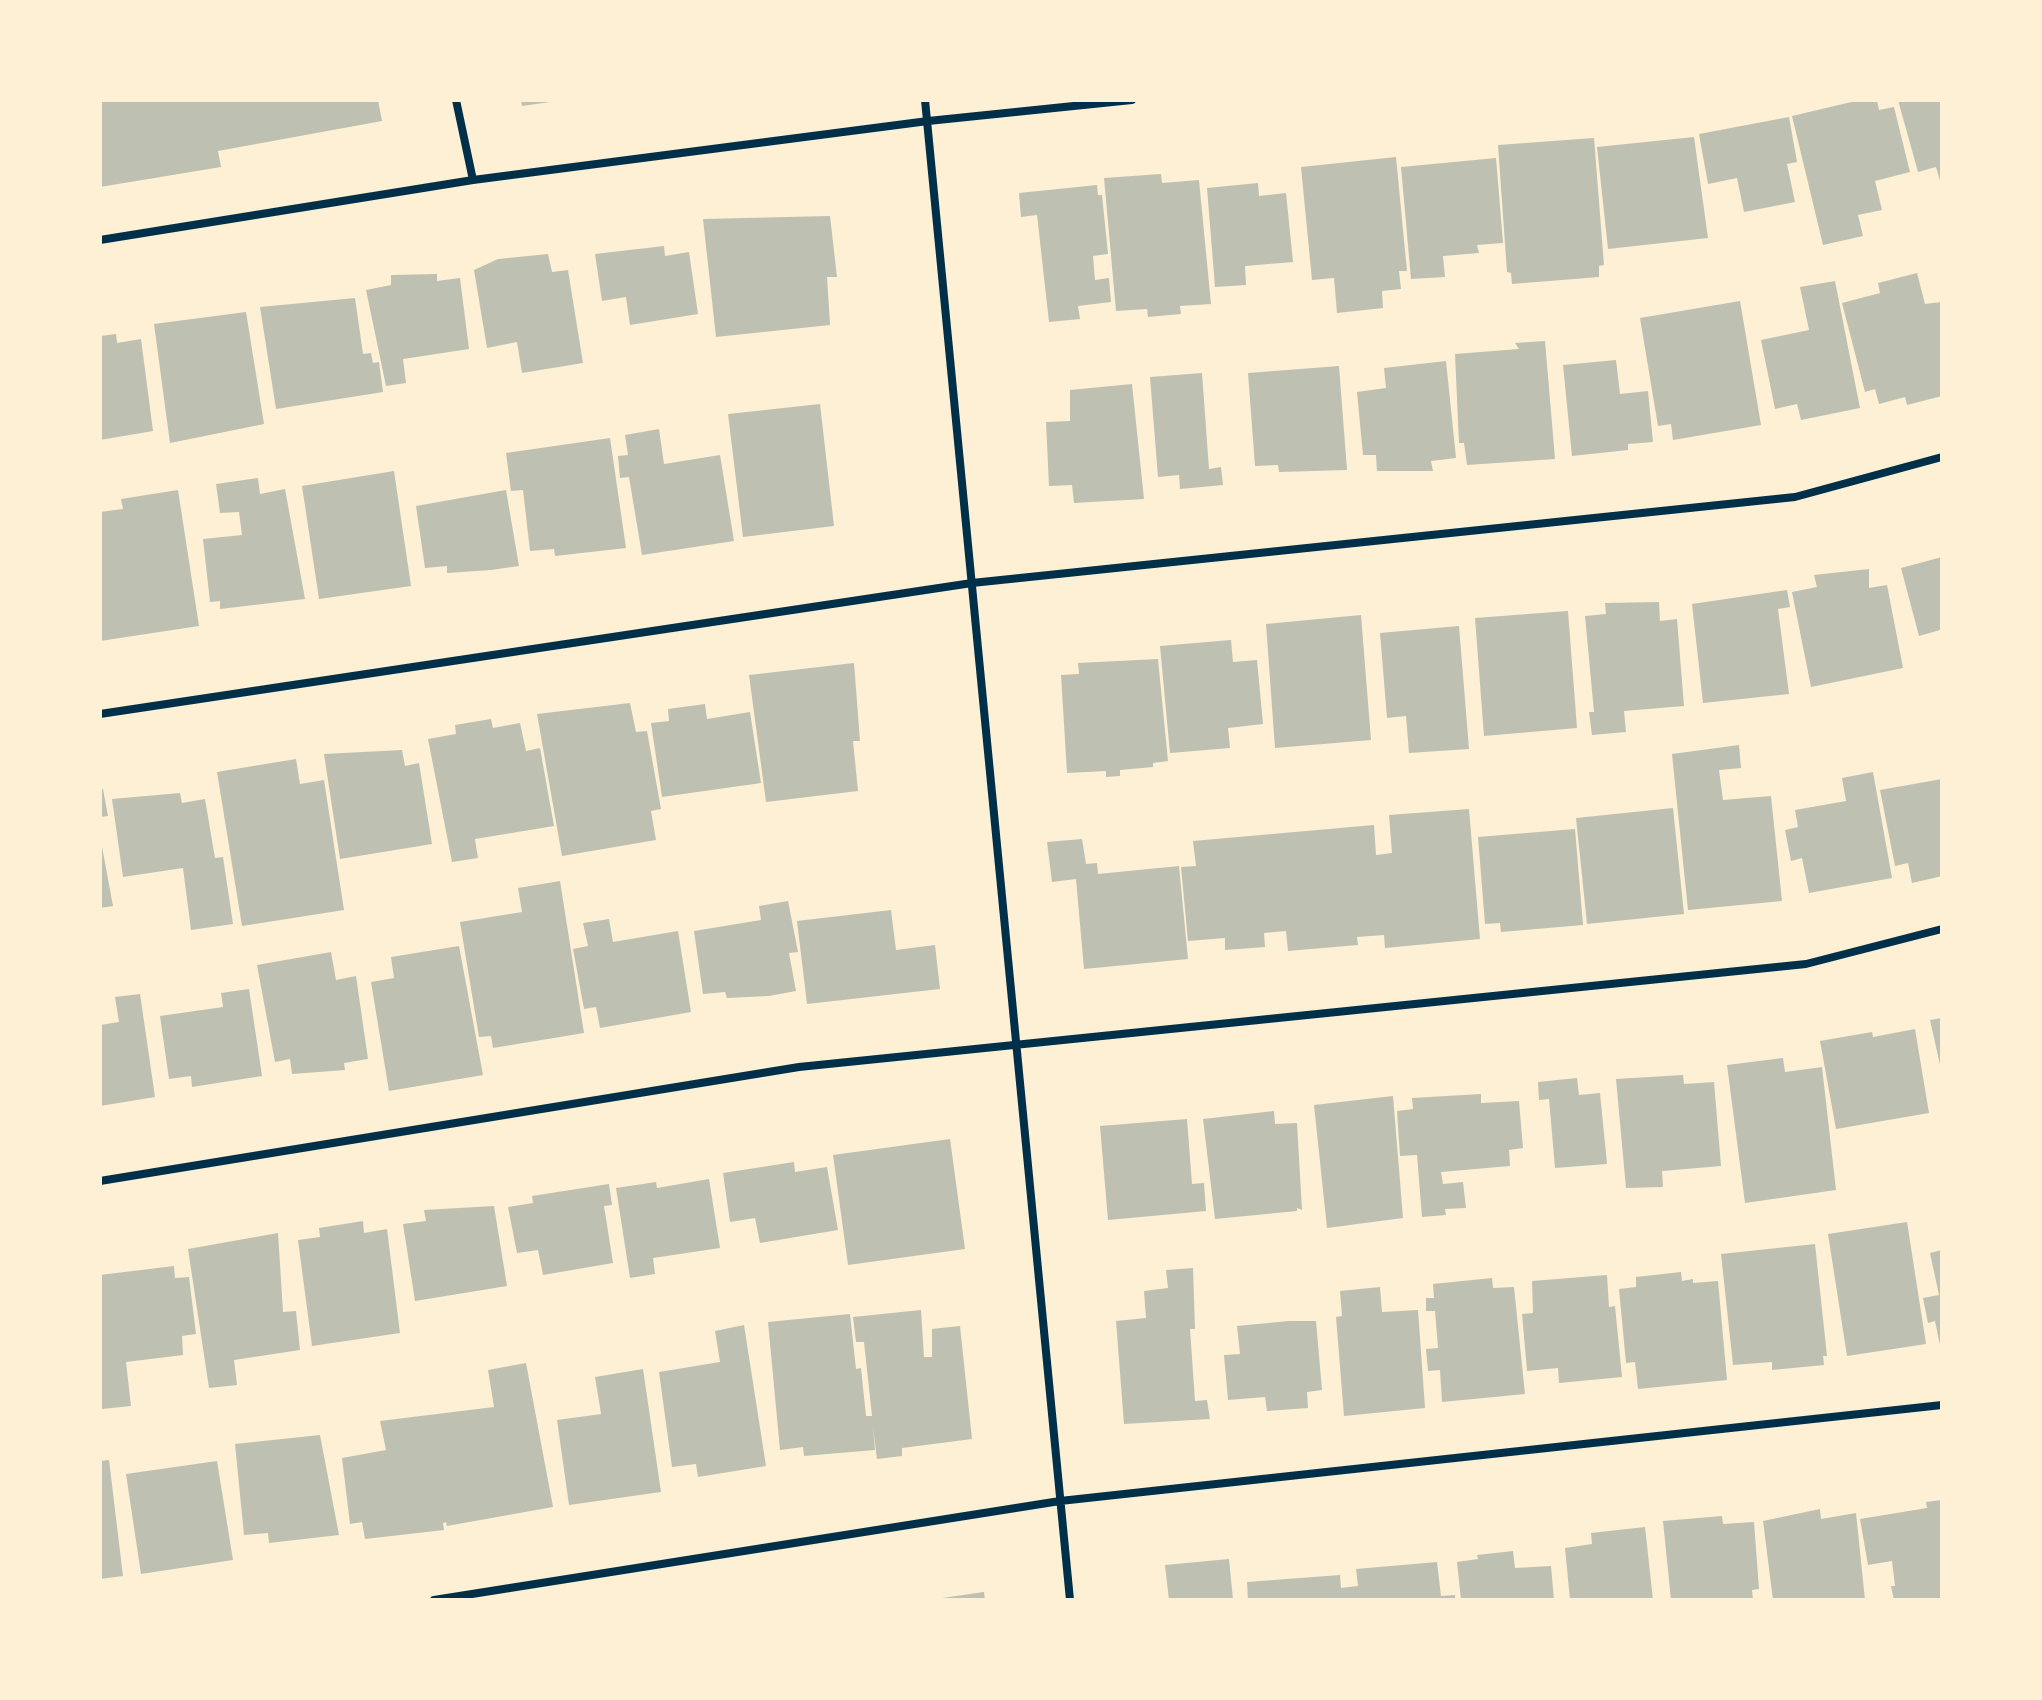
<!DOCTYPE html>
<html>
<head>
<meta charset="utf-8">
<style>
  body { margin:0 }
  #map { position:relative; width:2042px; height:1700px; overflow:hidden; background:#fdf0d5; font-family:"Asap Condensed",sans-serif }
  canvas { display:block }
  .frame { position:absolute; inset:0; border:102px solid #fdf0d5; pointer-events:none }
</style>
</head>
<body>
<div id="map">
<canvas width="2042" height="1700"></canvas>
<div class="frame"></div>
</div>
<script>
const ctx = document.querySelector('canvas').getContext('2d');
ctx.lineJoin = 'round';
function fillPath(path, color) { ctx.fillStyle = color; ctx.fill(path, 'evenodd'); }
function trace(path, color, width, dash) { ctx.strokeStyle = color; ctx.lineWidth = width; ctx.lineCap = dash ? 'butt' : 'round'; ctx.setLineDash(dash || []); ctx.stroke(path); }
fillPath(new Path2D(`
  M 100,100 L 378,100 L 382,121 L 218,151 L 221,167 L 100,187 Z
  M 521,100 L 550,100 L 550,102 L 522,106 Z
  M 1860,100 L 1877,100 L 1879,110 L 1894,107 L 1910,172 L 1875,181 L 1882,210 L 1858,215 L 1863,236 L 1823,245 L 1792,116 Z
  M 1898,100 L 1942,100 L 1942,187 L 1936,167 L 1918,172 Z
  M 1789,117 L 1797,162 L 1787,164 L 1795,202 L 1744,212 L 1737,178 L 1708,184 L 1699,134 Z
  M 1694,137 L 1708,238 L 1608,249 L 1597,147 Z
  M 1594,138 L 1604,265 L 1599,266 L 1599,277 L 1512,284 L 1511,273 L 1507,272 L 1498,145 Z
  M 1396,157 L 1407,271 L 1399,271 L 1401,289 L 1382,291 L 1383,308 L 1337,313 L 1334,278 L 1312,280 L 1301,167 Z
  M 1496,158 L 1503,243 L 1477,245 L 1479,253 L 1443,256 L 1445,277 L 1411,279 L 1401,167 Z
  M 1161,174 L 1162,183 L 1199,180 L 1211,304 L 1180,306 L 1181,314 L 1148,317 L 1147,309 L 1116,311 L 1104,178 Z
  M 1258,183 L 1259,196 L 1286,193 L 1293,262 L 1245,266 L 1246,285 L 1215,287 L 1207,188 Z
  M 1097,185 L 1098,195 L 1102,195 L 1108,254 L 1093,256 L 1095,280 L 1109,278 L 1111,302 L 1078,306 L 1080,319 L 1049,322 L 1037,215 L 1021,217 L 1019,193 Z
  M 830,216 L 837,277 L 827,277 L 830,325 L 716,337 L 703,219 Z
  M 664,246 L 665,256 L 689,252 L 698,314 L 630,325 L 626,297 L 602,301 L 595,254 Z
  M 548,254 L 552,272 L 568,270 L 583,363 L 522,373 L 517,342 L 487,348 L 474,270 L 498,259 Z
  M 1917,273 L 1925,304 L 1942,302 L 1942,396 L 1907,405 L 1905,397 L 1879,404 L 1875,389 L 1865,392 L 1842,303 L 1880,293 L 1878,283 Z
  M 437,274 L 437,281 L 460,278 L 469,349 L 403,359 L 406,383 L 386,386 L 366,290 L 391,285 L 391,275 Z
  M 1835,281 L 1860,408 L 1801,420 L 1797,404 L 1775,409 L 1761,340 L 1809,330 L 1800,287 Z
  M 355,298 L 363,354 L 371,353 L 373,363 L 379,362 L 383,392 L 276,409 L 260,307 Z
  M 1740,301 L 1761,425 L 1673,440 L 1671,424 L 1658,426 L 1640,318 Z
  M 246,312 L 264,424 L 170,443 L 154,324 Z
  M 116,334 L 117,343 L 141,339 L 153,431 L 100,440 L 100,336 Z
  M 1545,341 L 1555,459 L 1467,465 L 1464,443 L 1459,443 L 1455,354 L 1519,349 L 1515,343 Z
  M 1616,360 L 1620,394 L 1648,391 L 1653,442 L 1628,444 L 1628,450 L 1572,456 L 1563,365 Z
  M 1446,361 L 1456,458 L 1431,461 L 1433,471 L 1377,471 L 1376,455 L 1363,455 L 1357,392 L 1386,388 L 1384,368 Z
  M 1339,366 L 1347,470 L 1279,472 L 1278,465 L 1255,466 L 1248,373 Z
  M 1202,373 L 1209,469 L 1221,467 L 1223,485 L 1180,489 L 1179,475 L 1158,477 L 1150,377 Z
  M 1132,384 L 1144,499 L 1074,503 L 1072,485 L 1049,486 L 1046,422 L 1070,421 L 1070,390 Z
  M 820,404 L 834,526 L 743,537 L 728,414 Z
  M 659,429 L 664,464 L 720,455 L 734,541 L 642,555 L 629,477 L 620,478 L 618,456 L 628,455 L 625,435 Z
  M 610,438 L 626,548 L 555,556 L 554,549 L 530,551 L 523,490 L 511,491 L 506,453 Z
  M 394,471 L 411,586 L 319,599 L 302,486 Z
  M 258,478 L 260,494 L 285,489 L 305,599 L 220,609 L 220,601 L 210,602 L 203,539 L 242,535 L 239,512 L 220,513 L 216,484 Z
  M 178,490 L 199,626 L 100,641 L 100,512 L 123,509 L 121,499 Z
  M 506,490 L 519,566 L 491,570 L 447,573 L 447,566 L 425,568 L 416,506 Z
  M 1942,557 L 1942,636 L 1940,630 L 1919,636 L 1901,568 Z
  M 1869,569 L 1869,588 L 1887,585 L 1903,668 L 1811,687 L 1792,592 L 1817,587 L 1814,575 Z
  M 1787,590 L 1790,607 L 1778,609 L 1789,694 L 1703,703 L 1692,604 Z
  M 1659,602 L 1660,621 L 1677,619 L 1684,706 L 1624,711 L 1626,732 L 1592,735 L 1589,712 L 1594,712 L 1585,616 L 1606,614 L 1605,603 Z
  M 1568,611 L 1577,728 L 1484,736 L 1475,618 Z
  M 1361,615 L 1371,740 L 1275,748 L 1266,624 Z
  M 1459,626 L 1469,749 L 1409,753 L 1406,716 L 1387,718 L 1380,633 Z
  M 1231,640 L 1233,662 L 1257,660 L 1263,724 L 1228,728 L 1230,748 L 1170,753 L 1160,646 Z
  M 1158,659 L 1168,761 L 1153,763 L 1153,767 L 1120,770 L 1120,776 L 1106,777 L 1106,771 L 1067,773 L 1061,675 L 1079,674 L 1078,663 Z
  M 854,663 L 860,741 L 853,741 L 858,791 L 766,802 L 749,675 Z
  M 630,703 L 636,732 L 647,731 L 661,809 L 651,811 L 656,840 L 562,856 L 537,714 Z
  M 705,704 L 707,719 L 750,712 L 761,783 L 662,797 L 651,723 L 669,721 L 668,709 Z
  M 491,719 L 493,728 L 520,723 L 526,751 L 540,748 L 554,826 L 475,839 L 478,858 L 452,862 L 428,739 L 456,734 L 455,725 Z
  M 1739,745 L 1741,768 L 1719,770 L 1723,800 L 1771,796 L 1782,901 L 1688,910 L 1672,754 Z
  M 402,750 L 405,766 L 419,763 L 432,844 L 340,859 L 324,754 Z
  M 296,759 L 300,784 L 324,780 L 344,910 L 242,926 L 217,772 Z
  M 1873,772 L 1892,878 L 1809,893 L 1802,858 L 1791,861 L 1785,830 L 1798,827 L 1795,810 L 1846,801 L 1842,778 Z
  M 1942,779 L 1942,876 L 1912,883 L 1908,863 L 1895,866 L 1880,790 Z
  M 100,789 L 103,789 L 108,816 L 100,817 Z
  M 180,793 L 182,803 L 205,799 L 215,858 L 223,857 L 233,924 L 191,930 L 183,868 L 123,877 L 112,799 Z
  M 1673,808 L 1684,914 L 1587,924 L 1576,818 Z
  M 1469,809 L 1480,939 L 1385,948 L 1384,935 L 1357,937 L 1358,945 L 1288,951 L 1286,931 L 1264,933 L 1265,947 L 1225,950 L 1225,938 L 1188,941 L 1181,867 L 1196,866 L 1193,841 L 1374,825 L 1376,855 L 1392,853 L 1389,815 Z
  M 1575,829 L 1583,925 L 1501,932 L 1500,923 L 1485,924 L 1478,837 Z
  M 100,836 L 113,906 L 100,908 Z
  M 1082,839 L 1086,864 L 1097,863 L 1098,874 L 1179,866 L 1188,959 L 1084,969 L 1076,879 L 1052,882 L 1047,842 Z
  M 560,881 L 584,1033 L 493,1048 L 491,1036 L 479,1037 L 460,922 L 522,912 L 518,888 Z
  M 788,901 L 798,952 L 789,953 L 796,991 L 769,996 L 727,998 L 725,992 L 703,994 L 694,931 L 761,920 L 759,906 Z
  M 891,910 L 896,950 L 935,945 L 940,989 L 807,1004 L 797,921 Z
  M 609,919 L 613,942 L 678,931 L 691,1012 L 600,1028 L 596,1007 L 584,1009 L 573,949 L 588,946 L 583,923 Z
  M 459,946 L 483,1075 L 389,1091 L 371,982 L 394,978 L 391,957 Z
  M 331,952 L 336,980 L 356,976 L 368,1059 L 344,1063 L 345,1070 L 292,1074 L 290,1059 L 275,1062 L 257,965 Z
  M 249,989 L 262,1076 L 192,1087 L 191,1076 L 169,1079 L 160,1016 L 223,1007 L 221,993 Z
  M 140,994 L 155,1097 L 100,1106 L 100,1025 L 119,1022 L 115,997 Z
  M 1942,1018 L 1942,1069 L 1941,1069 L 1930,1020 Z
  M 1915,1029 L 1929,1113 L 1836,1129 L 1820,1041 L 1872,1032 L 1873,1037 Z
  M 1783,1058 L 1785,1072 L 1822,1067 L 1836,1190 L 1745,1203 L 1727,1065 Z
  M 1683,1075 L 1684,1084 L 1714,1082 L 1721,1166 L 1662,1171 L 1663,1187 L 1626,1188 L 1616,1079 Z
  M 1577,1078 L 1579,1095 L 1600,1093 L 1607,1164 L 1555,1168 L 1549,1099 L 1539,1100 L 1538,1082 Z
  M 1481,1094 L 1481,1103 L 1519,1101 L 1523,1148 L 1509,1150 L 1510,1166 L 1441,1172 L 1443,1184 L 1463,1182 L 1466,1208 L 1445,1209 L 1446,1215 L 1422,1217 L 1417,1155 L 1400,1156 L 1397,1111 L 1413,1109 L 1412,1098 Z
  M 1393,1096 L 1403,1218 L 1327,1228 L 1314,1105 Z
  M 1274,1111 L 1275,1124 L 1297,1123 L 1302,1210 L 1297,1208 L 1297,1211 L 1215,1219 L 1203,1119 Z
  M 1187,1119 L 1192,1184 L 1204,1183 L 1206,1211 L 1108,1220 L 1100,1126 Z
  M 950,1139 L 965,1249 L 848,1265 L 833,1155 Z
  M 794,1162 L 795,1172 L 827,1167 L 838,1230 L 760,1243 L 755,1218 L 730,1222 L 723,1173 Z
  M 709,1179 L 720,1248 L 653,1258 L 655,1274 L 630,1278 L 616,1188 L 656,1182 L 657,1188 Z
  M 609,1184 L 612,1205 L 604,1206 L 613,1263 L 543,1275 L 538,1250 L 517,1253 L 508,1207 L 533,1203 L 532,1196 Z
  M 494,1206 L 507,1286 L 415,1301 L 403,1224 L 426,1221 L 424,1210 Z
  M 363,1221 L 364,1233 L 387,1229 L 400,1333 L 312,1346 L 298,1240 L 320,1237 L 319,1228 Z
  M 1907,1222 L 1926,1344 L 1847,1356 L 1828,1234 Z
  M 278,1233 L 283,1312 L 296,1311 L 300,1350 L 234,1360 L 237,1385 L 209,1388 L 188,1249 Z
  M 1815,1244 L 1827,1356 L 1823,1356 L 1824,1365 L 1772,1370 L 1772,1362 L 1733,1365 L 1721,1254 Z
  M 1942,1250 L 1942,1350 L 1941,1350 L 1935,1321 L 1928,1323 L 1923,1298 L 1939,1295 L 1930,1253 Z
  M 174,1266 L 175,1278 L 189,1277 L 196,1334 L 182,1336 L 183,1355 L 126,1362 L 131,1406 L 102,1409 L 100,1390 L 100,1275 Z
  M 1193,1268 L 1195,1329 L 1190,1329 L 1195,1401 L 1207,1400 L 1210,1419 L 1124,1424 L 1116,1321 L 1146,1318 L 1144,1291 L 1168,1288 L 1166,1270 Z
  M 1681,1272 L 1682,1281 L 1693,1279 L 1693,1283 L 1718,1281 L 1727,1380 L 1638,1389 L 1635,1362 L 1626,1363 L 1619,1289 L 1636,1287 L 1636,1277 Z
  M 1607,1275 L 1609,1307 L 1615,1306 L 1622,1377 L 1559,1383 L 1558,1368 L 1527,1371 L 1522,1314 L 1533,1313 L 1532,1281 Z
  M 1492,1278 L 1493,1288 L 1514,1287 L 1525,1394 L 1442,1402 L 1440,1370 L 1428,1371 L 1426,1349 L 1438,1348 L 1435,1311 L 1426,1311 L 1426,1298 L 1434,1298 L 1433,1284 Z
  M 1380,1287 L 1382,1312 L 1418,1310 L 1425,1408 L 1344,1416 L 1336,1317 L 1342,1316 L 1340,1291 Z
  M 921,1310 L 924,1357 L 932,1357 L 932,1329 L 960,1326 L 972,1439 L 902,1448 L 902,1456 L 877,1459 L 873,1427 L 875,1450 L 804,1456 L 803,1447 L 780,1450 L 768,1322 L 850,1314 L 856,1369 L 861,1368 L 866,1416 L 872,1416 L 864,1342 L 856,1342 L 853,1317 Z
  M 1289,1321 L 1316,1321 L 1322,1390 L 1307,1392 L 1308,1408 L 1267,1411 L 1265,1397 L 1228,1400 L 1224,1355 L 1240,1354 L 1237,1326 Z
  M 744,1325 L 766,1466 L 698,1477 L 696,1464 L 672,1467 L 659,1372 L 720,1362 L 715,1331 Z
  M 526,1363 L 553,1507 L 447,1526 L 446,1522 L 443,1523 L 444,1530 L 365,1539 L 362,1522 L 350,1524 L 342,1458 L 386,1450 L 380,1421 L 494,1407 L 488,1370 Z
  M 643,1369 L 661,1492 L 569,1505 L 557,1420 L 601,1414 L 595,1377 Z
  M 320,1435 L 339,1535 L 269,1543 L 268,1533 L 244,1535 L 235,1444 Z
  M 109,1460 L 123,1576 L 100,1579 L 100,1461 Z
  M 217,1461 L 233,1560 L 141,1574 L 126,1474 Z
  M 1942,1500 L 1942,1600 L 1894,1600 L 1891,1586 L 1895,1586 L 1892,1561 L 1868,1565 L 1860,1519 L 1927,1508 L 1926,1502 Z
  M 1820,1509 L 1821,1519 L 1856,1513 L 1865,1600 L 1773,1600 L 1763,1521 Z
  M 1722,1516 L 1723,1524 L 1754,1522 L 1759,1589 L 1752,1590 L 1753,1600 L 1671,1600 L 1663,1521 Z
  M 1645,1527 L 1653,1600 L 1570,1600 L 1565,1548 L 1592,1544 L 1591,1533 Z
  M 1513,1551 L 1515,1568 L 1551,1566 L 1554,1600 L 1461,1600 L 1457,1562 L 1478,1559 L 1477,1555 Z
  M 1229,1559 L 1233,1600 L 1169,1600 L 1165,1565 Z
  M 1437,1562 L 1441,1596 L 1455,1595 L 1455,1600 L 1248,1600 L 1247,1582 L 1340,1575 L 1341,1588 L 1358,1586 L 1356,1569 Z
  M 984,1592 L 985,1600 L 942,1600 L 942,1598 Z`), '#bec0b2');
trace(new Path2D(`
  M 456,100 L 473,180
  M 925,100 L 1070,1600
  M 100,240 L 473,180 L 928,121 L 1132,100
  M 100,714 L 972,583 L 1795,497 L 1942,457
  M 100,1181 L 799,1067 L 1806,964 L 1942,929
  M 434,1600 L 1060,1501 L 1942,1405`), '#003049', 8);
</script>
</body>
</html>
